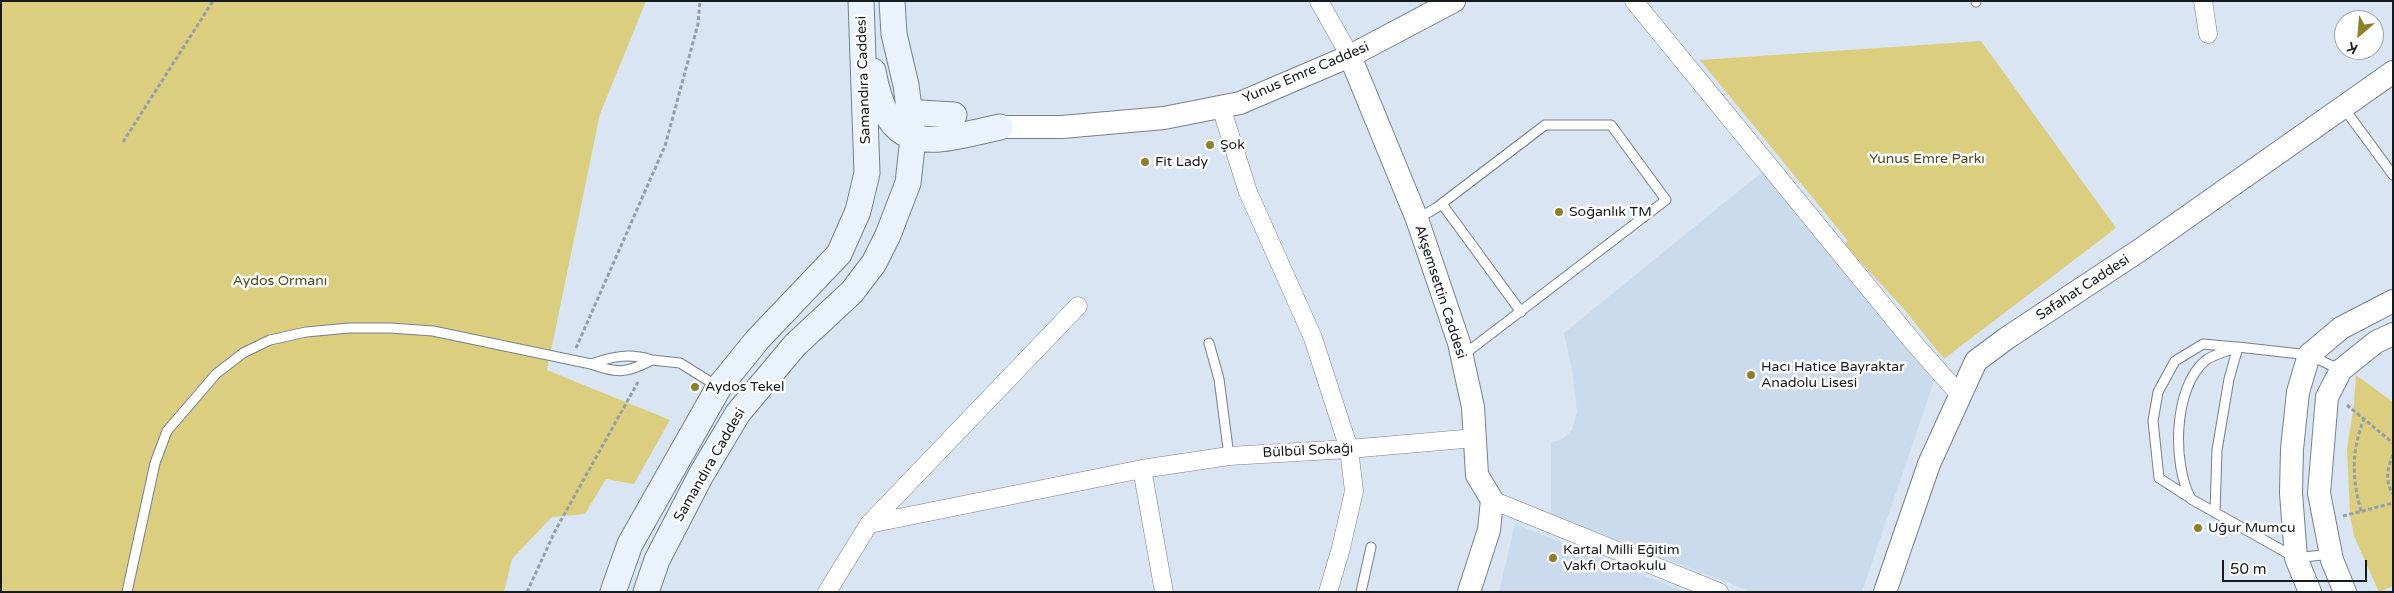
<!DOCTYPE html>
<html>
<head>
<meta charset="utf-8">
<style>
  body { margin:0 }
  #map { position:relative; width:2394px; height:593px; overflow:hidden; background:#d9e5f2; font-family:"Varela Round",sans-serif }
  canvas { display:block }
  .frame { position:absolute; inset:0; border:2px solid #151a1e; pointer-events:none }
  .north { position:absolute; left:2334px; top:10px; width:50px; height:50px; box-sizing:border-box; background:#fff; border:1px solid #a1a3a5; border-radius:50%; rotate:207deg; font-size:14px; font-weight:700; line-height:20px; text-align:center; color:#151a1e }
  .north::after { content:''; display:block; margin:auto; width:18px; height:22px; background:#8d8028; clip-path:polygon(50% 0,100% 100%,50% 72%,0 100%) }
  .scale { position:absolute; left:2222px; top:560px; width:145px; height:22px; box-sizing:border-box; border:2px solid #151a1e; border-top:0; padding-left:6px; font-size:15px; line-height:18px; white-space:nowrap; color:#151a1e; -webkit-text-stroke:4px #fff; paint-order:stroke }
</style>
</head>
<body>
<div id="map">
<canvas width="2394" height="593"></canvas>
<div class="frame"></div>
<div class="north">K</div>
<div class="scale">50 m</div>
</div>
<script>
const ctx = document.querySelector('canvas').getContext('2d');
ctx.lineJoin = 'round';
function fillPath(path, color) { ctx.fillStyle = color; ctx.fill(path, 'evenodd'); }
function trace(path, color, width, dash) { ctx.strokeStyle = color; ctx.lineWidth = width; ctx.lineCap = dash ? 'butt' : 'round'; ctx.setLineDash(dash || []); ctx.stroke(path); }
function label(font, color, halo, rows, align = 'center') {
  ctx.font = font + ' "Varela Round",sans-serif'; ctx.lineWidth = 5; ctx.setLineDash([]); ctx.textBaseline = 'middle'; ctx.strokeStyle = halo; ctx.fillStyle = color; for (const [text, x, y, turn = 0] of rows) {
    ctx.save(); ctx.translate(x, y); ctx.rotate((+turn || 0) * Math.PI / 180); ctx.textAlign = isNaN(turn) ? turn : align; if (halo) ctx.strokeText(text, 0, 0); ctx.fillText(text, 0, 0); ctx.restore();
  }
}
fillPath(new Path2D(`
  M 1767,168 L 1934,381 L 1862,592 L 1752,592 L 1551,514 L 1551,443 L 1562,439 L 1572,430 L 1577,412 L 1572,369 L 1564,333 Z
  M 1515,524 L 1685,592 L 1499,592 Z`), '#c9dbed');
fillPath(new Path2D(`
  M 1,1 L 646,1 L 600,114 L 547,370 L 670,420 L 634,484 L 606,479 L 585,514 L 552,517 L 512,559 L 504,592 L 1,592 Z
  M 1981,41 L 2116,228 L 1944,359 L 1903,308 L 1844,244 L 1848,241 L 1700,60 Z
  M 2356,375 L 2393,402 L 2393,586 L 2379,592 L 2354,536 L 2350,515 L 2347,449 L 2354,404 Z`), '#dbcf7f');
const service = new Path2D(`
  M 1976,2 L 1976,1
  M 2343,107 L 2393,175
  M 1442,204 L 1521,312
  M 1417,219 L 1436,208 L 1545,125 L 1611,125 L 1666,200 L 1462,356
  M 1209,343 L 1219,379 L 1229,456
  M 2238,347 C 2229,351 2214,354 2206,360 C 2173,387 2172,464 2191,499 L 2296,558 L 2330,554
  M 652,360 L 680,363 L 717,386
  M 2190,498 L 2159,478 L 2153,421 L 2158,392 L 2175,361 L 2203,344 L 2236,347
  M 2215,513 L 2217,450 L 2229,379 L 2238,347 L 2309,355 L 2341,370
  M 127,592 L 155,463 L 167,431 L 216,374 L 243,353 L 270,340 L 306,332 L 349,328 L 390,328 L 433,331 L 591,364 C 618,374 627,373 652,360 C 629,353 614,356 591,364
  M 1361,592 L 1371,547`);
const minor = new Path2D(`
  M 1319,1 L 1350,56
  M 1634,1 L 1913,342 L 1959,394
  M 2203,1 L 2208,34
  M 1221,107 L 1248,192 L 1313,338 L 1349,449 L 1354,491 L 1341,548 L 1328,592
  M 1142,469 L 1164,592
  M 1492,500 L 1719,592
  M 869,524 L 1142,469 L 1229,456 L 1349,449 L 1475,438
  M 827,592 L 869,524 L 1078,306`);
const tertiary = new Path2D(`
  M 1350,56 L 1417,219 L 1459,343 L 1473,407 L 1477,475 L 1492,500 L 1489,530 L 1469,592
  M 1000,127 L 1062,127 L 1164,118 L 1240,103 L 1350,56 L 1454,1
  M 1885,592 L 1929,464 L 1976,361 L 2007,338 L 2143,248 L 2393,72
  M 2310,592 L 2296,558 L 2291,493 L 2292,449 L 2298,392 L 2309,355 L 2341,328 L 2393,301
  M 2345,592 L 2332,560 L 2319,493 L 2327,397 L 2341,370 L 2376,342 L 2393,334`);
const secondary = new Path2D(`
  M 873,71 C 889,160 931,142 1000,127
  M 895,120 L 921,113 L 954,115
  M 613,592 L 630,544 L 719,387 L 758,339 L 839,254 L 858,211 L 867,173 L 861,1
  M 646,592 L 657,560 L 701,475 L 738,413 L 795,345 L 852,292 L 874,263 L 888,235 L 908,183 L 913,138 L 906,85 L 894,34 L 892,1`);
trace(service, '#76818c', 11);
trace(minor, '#76818c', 19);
trace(tertiary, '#76818c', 24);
trace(secondary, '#76818c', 27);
trace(new Path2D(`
  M 123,142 L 213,1
  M 576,348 L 665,146 L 698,24 L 700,1
  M 2347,405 L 2393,443
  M 2393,455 C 2387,468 2385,482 2393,494
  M 2361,511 C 2352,478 2351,451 2364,419
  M 2343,516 L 2393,503
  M 527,592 L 555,531 L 638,382`), '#949ea8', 3, [4, 2.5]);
trace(service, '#fff', 9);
trace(minor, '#fff', 18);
trace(tertiary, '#fff', 22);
trace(secondary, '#eaf3fd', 25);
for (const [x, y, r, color] of [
  [1210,145,5,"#8d8028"],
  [1145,162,5,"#8d8028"],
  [1559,212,5,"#8d8028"],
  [1751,375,5,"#8d8028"],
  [695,387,5,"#8d8028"],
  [2198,528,5,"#8d8028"],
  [1553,558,5,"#8d8028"]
]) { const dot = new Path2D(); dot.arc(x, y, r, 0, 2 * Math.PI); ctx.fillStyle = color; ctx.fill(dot); trace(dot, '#fff', 2); }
label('14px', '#151a1e', '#fff', [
  ["Yunus Emre Caddesi",1306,73,-23],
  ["Samandıra Caddesi",864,80,-92],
  ["Safahat Caddesi",2083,288,-33],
  ["Akşemsettin Caddesi",1440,292,72],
  ["Bülbül Sokağı",1308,451,-3],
  ["Samandıra Caddesi",710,465,-60]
]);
label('14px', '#151a1e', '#fff', [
  ["Şok",1220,145],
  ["Fit Lady",1155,162],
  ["Soğanlık TM",1569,212],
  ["Hacı Hatice Bayraktar",1761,367],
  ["Anadolu Lisesi",1761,383],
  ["Aydos Tekel",705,387],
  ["Uğur Mumcu",2208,528],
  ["Kartal Milli Eğitim",1563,550],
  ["Vakfı Ortaokulu",1563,566]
], 'left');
label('14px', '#4e471d', '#fff', [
  ["Yunus Emre Parkı",1927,159],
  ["Aydos Ormanı",280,281]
]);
</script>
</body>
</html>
